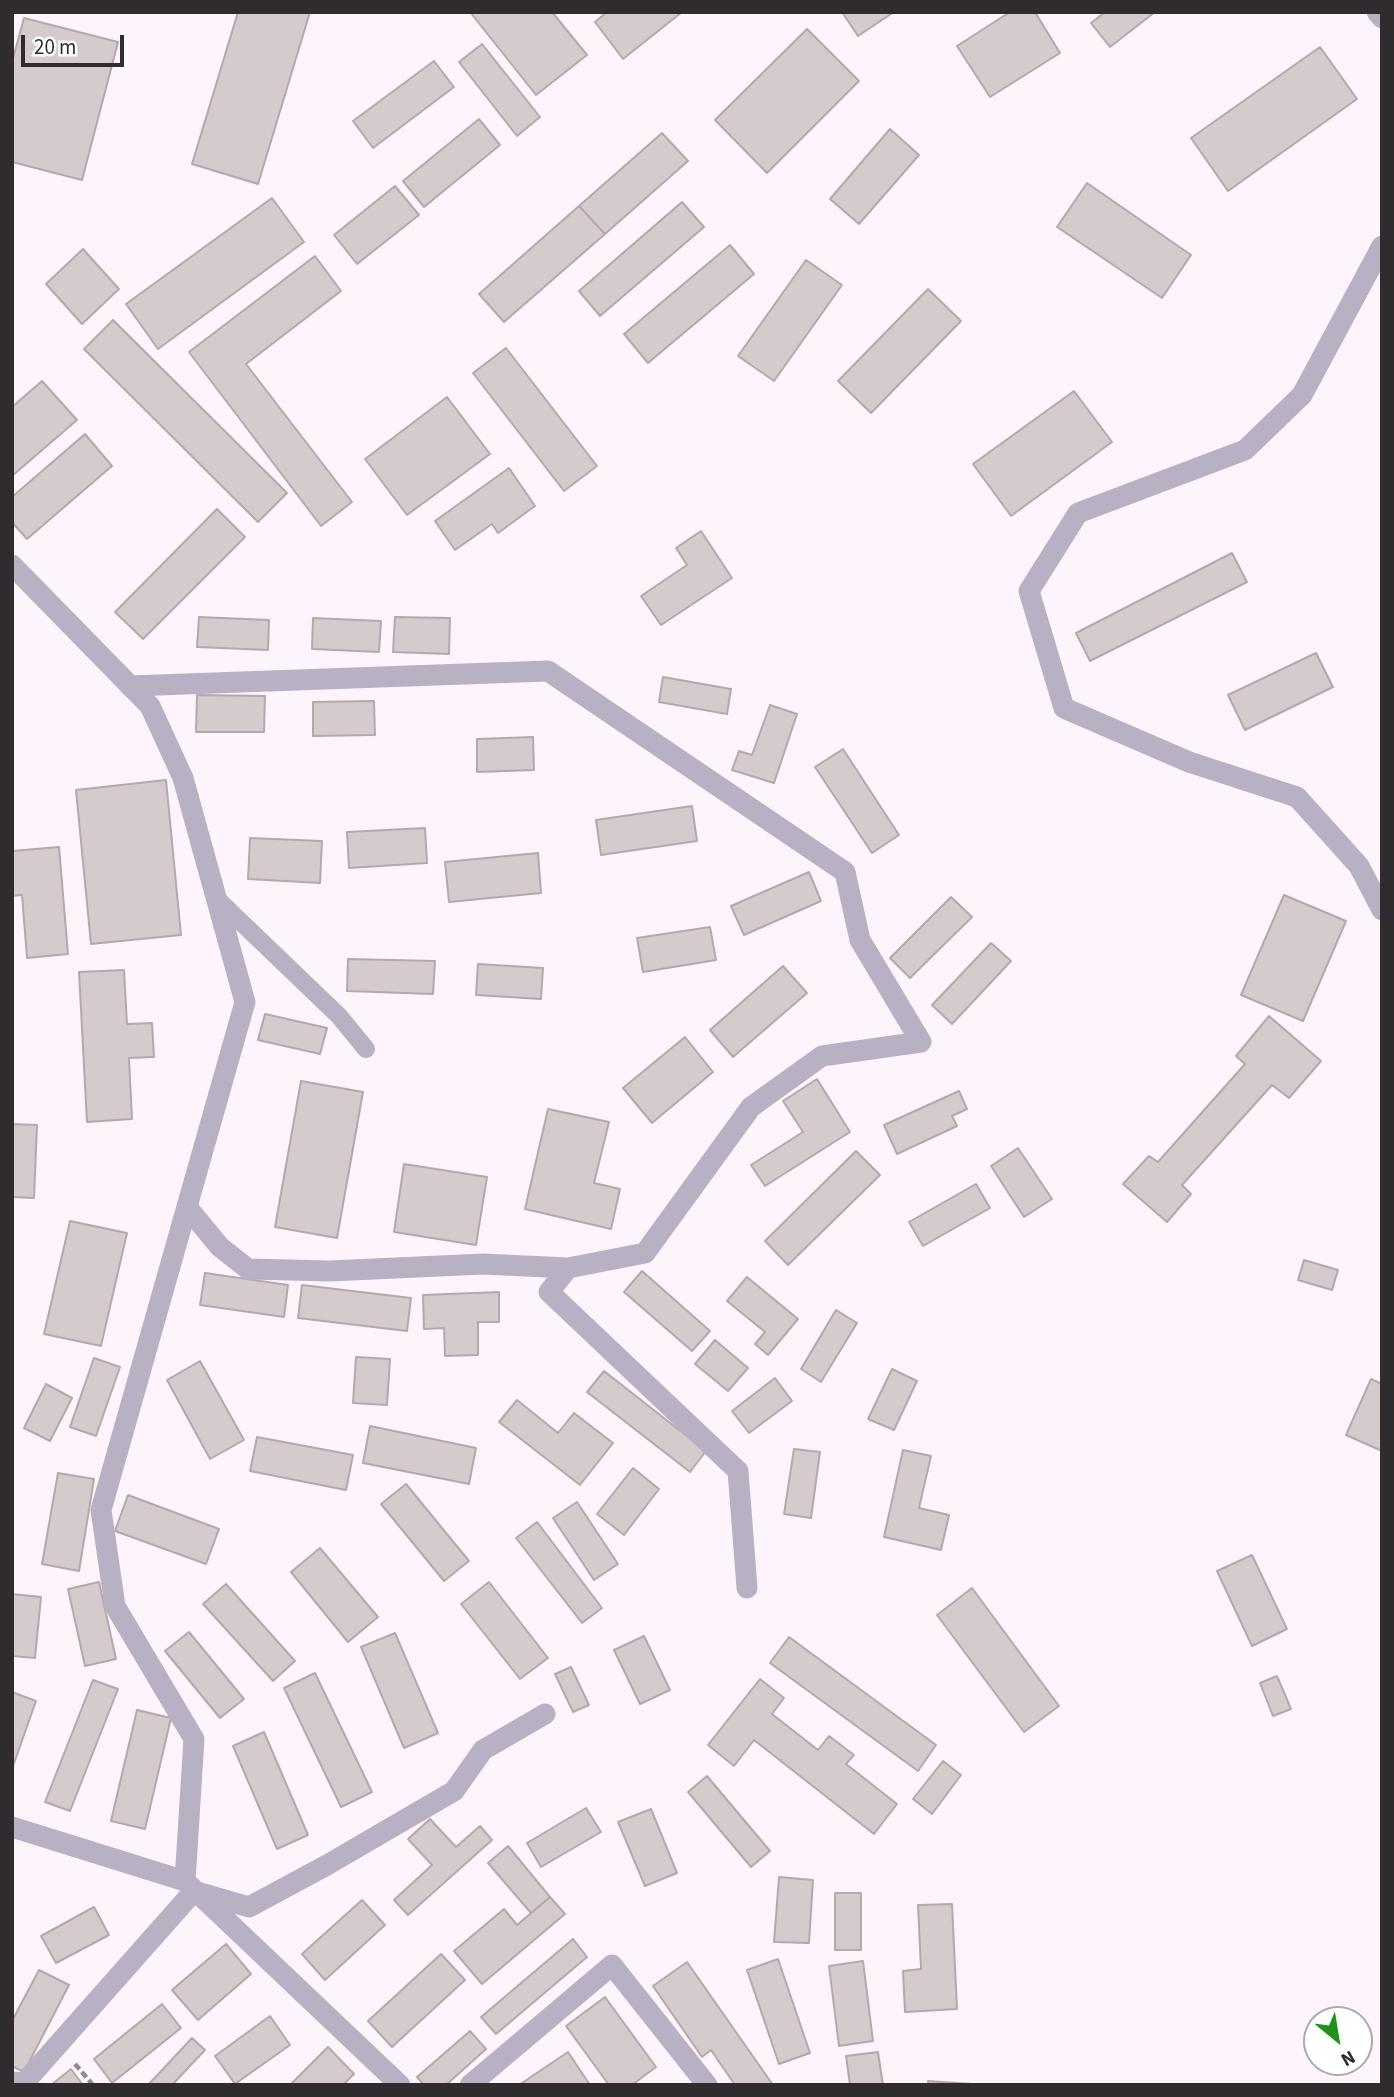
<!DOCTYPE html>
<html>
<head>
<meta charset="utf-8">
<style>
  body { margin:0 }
  #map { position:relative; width:1394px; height:2097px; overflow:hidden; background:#fef5fc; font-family:"Source Sans 3",sans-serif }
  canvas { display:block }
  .frame { position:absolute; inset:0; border:14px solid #2f2b2e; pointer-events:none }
  .north { position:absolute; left:1303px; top:2006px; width:70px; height:70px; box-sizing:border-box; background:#fff; border:2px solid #acaaab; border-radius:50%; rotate:150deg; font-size:19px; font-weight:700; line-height:28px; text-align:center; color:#2f2b2e }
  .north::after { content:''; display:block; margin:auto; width:24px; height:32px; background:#1e921d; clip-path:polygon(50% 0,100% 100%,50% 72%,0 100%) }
  .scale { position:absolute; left:21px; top:35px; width:103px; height:32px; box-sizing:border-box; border:4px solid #2f2b2e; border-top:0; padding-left:9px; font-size:21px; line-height:24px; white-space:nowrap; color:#2f2b2e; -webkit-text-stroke:5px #fff; paint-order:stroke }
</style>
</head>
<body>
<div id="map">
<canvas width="1394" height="2097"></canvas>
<div class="frame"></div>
<div class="north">N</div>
<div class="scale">20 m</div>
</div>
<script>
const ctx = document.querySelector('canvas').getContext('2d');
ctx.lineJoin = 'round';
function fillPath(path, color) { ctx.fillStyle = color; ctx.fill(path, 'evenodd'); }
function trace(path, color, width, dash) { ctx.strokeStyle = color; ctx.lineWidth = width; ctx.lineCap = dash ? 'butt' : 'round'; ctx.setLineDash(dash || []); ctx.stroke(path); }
const building = new Path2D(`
  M 238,12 L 310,12 L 258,184 L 192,164 Z
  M 470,12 L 552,12 L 587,55 L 536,95 Z
  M 607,12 L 682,12 L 623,59 L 595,22 Z
  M 842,12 L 894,12 L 858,36 Z
  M 1010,12 L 1035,12 L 1060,53 L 990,97 L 957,46 Z
  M 1105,12 L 1155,12 L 1110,47 L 1091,23 Z
  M 24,18 L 118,42 L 82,180 L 12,162 L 12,62 Z
  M 807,29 L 859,81 L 767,173 L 715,120 Z
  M 482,44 L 540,117 L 517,136 L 459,62 Z
  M 1320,47 L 1357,99 L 1228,191 L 1191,138 Z
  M 434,61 L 454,87 L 373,148 L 353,121 Z
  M 479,119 L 500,145 L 424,207 L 403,181 Z
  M 890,129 L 919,155 L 859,224 L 830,199 Z
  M 662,133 L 688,161 L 605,234 L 579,206 Z
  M 1087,183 L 1191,255 L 1162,298 L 1057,227 Z
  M 395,186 L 419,215 L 357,264 L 334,235 Z
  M 272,198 L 304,242 L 158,349 L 126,304 Z
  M 682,202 L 704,227 L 600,316 L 579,291 Z
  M 579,206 L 605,234 L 504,322 L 479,294 Z
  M 730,245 L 754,274 L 648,363 L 624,334 Z
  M 83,249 L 119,289 L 82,324 L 46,284 Z
  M 315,256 L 341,291 L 246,364 L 352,502 L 321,526 L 189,352 Z
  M 806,260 L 842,285 L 774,381 L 738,356 Z
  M 928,289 L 961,321 L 871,413 L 838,381 Z
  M 113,320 L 287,493 L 258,522 L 84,349 Z
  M 506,348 L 597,466 L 564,491 L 473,373 Z
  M 42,381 L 77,420 L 12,476 L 12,407 Z
  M 1074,391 L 1112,442 L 1011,516 L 973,464 Z
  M 447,397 L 490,454 L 407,515 L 365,459 Z
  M 85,434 L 112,466 L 27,539 L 12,522 L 12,497 Z
  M 509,468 L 535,506 L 498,533 L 492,524 L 455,550 L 435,521 Z
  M 217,509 L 245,537 L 143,639 L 115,612 Z
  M 701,531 L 732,578 L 661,625 L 641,596 L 687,565 L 676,548 Z
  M 1232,553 L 1247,582 L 1090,661 L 1076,633 Z
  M 199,617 L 269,620 L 268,650 L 197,647 Z
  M 395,617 L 450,618 L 449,654 L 393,652 Z
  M 313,618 L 381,621 L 379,652 L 312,649 Z
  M 1316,653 L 1333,687 L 1245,730 L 1228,695 Z
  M 663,677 L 731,689 L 727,714 L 659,702 Z
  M 197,695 L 265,696 L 264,732 L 196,732 Z
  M 374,701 L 375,735 L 313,736 L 313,702 Z
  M 770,705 L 797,714 L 774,783 L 732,770 L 739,751 L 752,755 Z
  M 533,737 L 534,770 L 477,772 L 477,739 Z
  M 843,749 L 899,835 L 872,853 L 815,767 Z
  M 166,780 L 181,935 L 91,944 L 76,790 Z
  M 692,806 L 697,841 L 601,855 L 596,820 Z
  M 425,828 L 427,863 L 349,868 L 347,832 Z
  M 250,838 L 322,841 L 320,883 L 248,879 Z
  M 59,847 L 68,954 L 27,958 L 22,895 L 12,896 L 12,851 Z
  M 538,853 L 541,893 L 449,902 L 445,862 Z
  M 809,872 L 821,901 L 744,935 L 731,906 Z
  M 1284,895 L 1346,921 L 1303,1021 L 1241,995 Z
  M 951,897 L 972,917 L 910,978 L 890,958 Z
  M 710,927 L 716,960 L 643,972 L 637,938 Z
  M 991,943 L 1011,961 L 952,1024 L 932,1005 Z
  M 348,959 L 435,961 L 433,994 L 347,991 Z
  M 478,964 L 543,968 L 541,999 L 476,995 Z
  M 783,966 L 807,993 L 733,1057 L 710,1030 Z
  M 124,970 L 127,1024 L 152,1023 L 154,1057 L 129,1058 L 132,1119 L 87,1122 L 79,972 Z
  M 265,1014 L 327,1028 L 320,1054 L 258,1040 Z
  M 1269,1016 L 1321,1061 L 1289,1098 L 1272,1085 L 1182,1185 L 1191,1194 L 1167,1222 L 1123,1184 L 1149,1156 L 1158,1162 L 1245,1064 L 1236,1056 Z
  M 685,1037 L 713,1072 L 652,1123 L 623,1088 Z
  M 817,1079 L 850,1132 L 765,1186 L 751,1165 L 803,1132 L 783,1101 Z
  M 301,1081 L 363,1092 L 337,1238 L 275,1227 Z
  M 959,1091 L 967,1109 L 952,1116 L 957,1126 L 897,1154 L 884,1125 Z
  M 548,1109 L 609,1122 L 594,1183 L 620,1189 L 611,1229 L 525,1209 Z
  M 12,1124 L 37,1125 L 34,1198 L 12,1197 Z
  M 1018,1148 L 1052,1199 L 1024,1217 L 991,1166 Z
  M 856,1151 L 880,1175 L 788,1265 L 765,1241 Z
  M 404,1164 L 487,1177 L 476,1245 L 394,1232 Z
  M 976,1184 L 990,1208 L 923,1246 L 909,1222 Z
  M 70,1221 L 127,1233 L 101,1346 L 44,1334 Z
  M 1304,1260 L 1338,1270 L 1332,1290 L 1298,1280 Z
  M 642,1271 L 710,1331 L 692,1351 L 624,1292 Z
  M 205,1273 L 288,1285 L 284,1317 L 200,1305 Z
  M 747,1277 L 798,1319 L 768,1355 L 755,1344 L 765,1332 L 727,1301 Z
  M 302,1285 L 411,1298 L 407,1331 L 298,1318 Z
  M 499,1292 L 499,1322 L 478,1322 L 478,1355 L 445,1356 L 444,1328 L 424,1329 L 423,1295 Z
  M 836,1310 L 857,1323 L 821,1382 L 801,1369 Z
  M 715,1340 L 748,1368 L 728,1391 L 695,1364 Z
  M 356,1357 L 390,1359 L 387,1405 L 353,1403 Z
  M 94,1358 L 120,1367 L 96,1436 L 70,1427 Z
  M 200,1361 L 244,1440 L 210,1459 L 167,1380 Z
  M 892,1369 L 917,1381 L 894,1430 L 868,1419 Z
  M 604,1371 L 706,1451 L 690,1472 L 587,1392 Z
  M 775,1378 L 792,1401 L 749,1433 L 732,1411 Z
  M 1371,1379 L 1382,1384 L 1382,1451 L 1346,1435 Z
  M 46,1384 L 72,1398 L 50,1441 L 24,1428 Z
  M 517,1400 L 558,1433 L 574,1413 L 613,1443 L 580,1485 L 499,1422 Z
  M 370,1426 L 476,1448 L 469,1484 L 363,1463 Z
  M 257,1437 L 353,1455 L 346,1490 L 250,1471 Z
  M 794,1449 L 820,1452 L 811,1518 L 784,1514 Z
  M 903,1450 L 931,1456 L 919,1508 L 949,1515 L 941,1550 L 884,1537 Z
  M 633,1468 L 659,1489 L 624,1535 L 597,1514 Z
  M 58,1473 L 94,1479 L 79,1571 L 42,1564 Z
  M 406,1484 L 469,1561 L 444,1581 L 381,1504 Z
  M 128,1495 L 219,1529 L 206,1564 L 115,1531 Z
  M 577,1502 L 618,1564 L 594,1580 L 553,1518 Z
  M 537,1522 L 602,1608 L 582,1623 L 516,1538 Z
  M 320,1548 L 378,1617 L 348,1642 L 291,1572 Z
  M 1252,1555 L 1287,1629 L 1252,1646 L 1217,1571 Z
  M 99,1582 L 116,1659 L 85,1666 L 68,1589 Z
  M 489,1582 L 548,1658 L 520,1679 L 461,1604 Z
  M 226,1584 L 295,1661 L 273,1681 L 203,1604 Z
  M 972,1588 L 1059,1706 L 1024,1732 L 937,1615 Z
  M 12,1594 L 41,1597 L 35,1658 L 12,1656 Z
  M 189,1632 L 244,1699 L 220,1718 L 165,1651 Z
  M 395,1633 L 438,1733 L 404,1748 L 361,1647 Z
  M 644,1636 L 670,1690 L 640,1704 L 614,1650 Z
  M 789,1637 L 936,1745 L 918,1771 L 770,1663 Z
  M 571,1667 L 589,1705 L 573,1712 L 555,1674 Z
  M 315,1673 L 372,1792 L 341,1807 L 284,1688 Z
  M 1277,1676 L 1291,1709 L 1273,1716 L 1260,1683 Z
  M 760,1679 L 784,1698 L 772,1714 L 818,1750 L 829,1736 L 854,1755 L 846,1764 L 897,1804 L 874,1834 L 754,1740 L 734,1766 L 708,1745 Z
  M 93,1680 L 118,1689 L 70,1811 L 45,1802 Z
  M 12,1692 L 36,1701 L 12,1769 Z
  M 137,1710 L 171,1718 L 145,1829 L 111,1821 Z
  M 264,1732 L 308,1835 L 277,1849 L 233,1746 Z
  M 943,1761 L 961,1775 L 932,1814 L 913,1799 Z
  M 707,1776 L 770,1851 L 751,1867 L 688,1792 Z
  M 586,1808 L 601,1832 L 541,1867 L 527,1843 Z
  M 651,1809 L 677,1873 L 645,1886 L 618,1822 Z
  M 430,1819 L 456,1847 L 480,1826 L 492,1840 L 408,1915 L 394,1900 L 432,1865 L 408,1839 Z
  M 508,1846 L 550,1897 L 531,1913 L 488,1863 Z
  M 779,1877 L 813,1880 L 809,1943 L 774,1942 Z
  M 835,1893 L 861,1893 L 861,1950 L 835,1950 Z
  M 550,1897 L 565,1914 L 482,1984 L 454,1951 L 504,1909 L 517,1925 Z
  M 362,1900 L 385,1925 L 325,1980 L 302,1954 Z
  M 952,1904 L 957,2009 L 905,2012 L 903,1971 L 921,1969 L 918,1905 Z
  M 94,1907 L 109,1935 L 56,1963 L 41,1936 Z
  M 573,1939 L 587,1957 L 496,2034 L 481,2017 Z
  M 226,1944 L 251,1974 L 198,2020 L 172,1990 Z
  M 441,1954 L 465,1980 L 392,2047 L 368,2021 Z
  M 778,1959 L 810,2053 L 779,2064 L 747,1970 Z
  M 863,1961 L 873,2041 L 839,2046 L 829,1966 Z
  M 687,1962 L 773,2085 L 735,2085 L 711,2050 L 702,2057 L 653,1986 Z
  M 39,1970 L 69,1985 L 24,2072 L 12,2066 L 12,2021 Z
  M 605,1997 L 656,2067 L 632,2085 L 609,2085 L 566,2026 Z
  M 162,2004 L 181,2028 L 112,2083 L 94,2059 Z
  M 270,2016 L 290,2045 L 235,2084 L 215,2056 Z
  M 470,2031 L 486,2049 L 446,2085 L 424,2085 L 417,2077 Z
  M 192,2038 L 205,2050 L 172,2085 L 148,2085 Z
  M 328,2047 L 354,2074 L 343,2085 L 290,2085 Z
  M 568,2052 L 590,2085 L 519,2085 Z
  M 878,2052 L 883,2085 L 850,2085 L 846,2056 Z
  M 71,2069 L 83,2085 L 51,2085 Z
  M 928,2081 L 972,2084 L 928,2085 Z`);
fillPath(building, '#d6cbcc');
trace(building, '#b4a8aa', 2);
trace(new Path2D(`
  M 75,2064 L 93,2085`), '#918a8f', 4.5, [7, 3.5]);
trace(new Path2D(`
  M 216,898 L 339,1016 L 366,1049`), '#b8b1c4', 18);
trace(new Path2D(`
  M 12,565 L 150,706 L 183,778 L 245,1002 L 101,1510 L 115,1606 L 194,1739 L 185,1881 L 400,2085
  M 130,686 L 548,671 L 845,872 L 860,940 L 921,1042 L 822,1056 L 751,1107 L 645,1253 L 568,1268 L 549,1292 L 738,1471 L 747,1588
  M 187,1207 L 220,1247 L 248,1269 L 330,1271 L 483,1264 L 568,1268
  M 12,1827 L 185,1881
  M 12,2082 L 24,2083 L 194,1891 L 249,1907 L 327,1865 L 454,1791 L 483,1750 L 545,1714
  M 470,2085 L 612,1965 L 707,2085`), '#b8b1c4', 21);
trace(new Path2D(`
  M 1377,12 L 1382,18
  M 1382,246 L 1302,395 L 1245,450 L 1078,513 L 1029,591 L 1064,708 L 1189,762 L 1297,797 L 1359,866 L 1382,910`), '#b8b1c4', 21);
</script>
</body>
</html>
